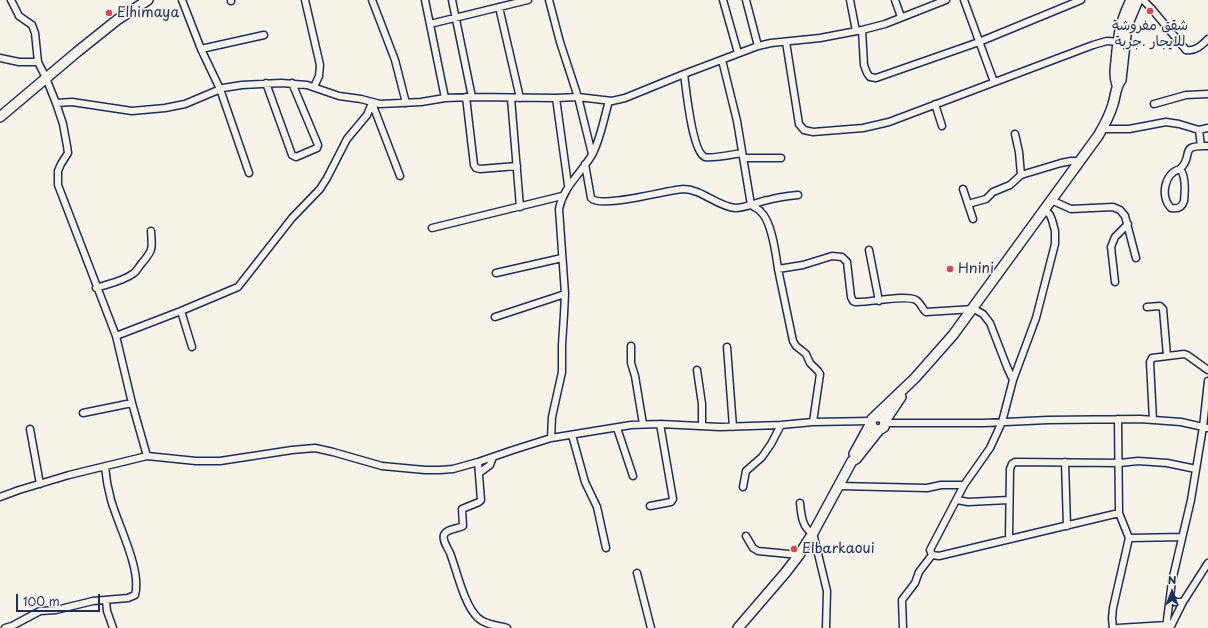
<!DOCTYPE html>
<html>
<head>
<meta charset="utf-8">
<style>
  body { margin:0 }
  #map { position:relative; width:1208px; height:628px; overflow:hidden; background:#f7f3e8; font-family:"Playpen Sans",sans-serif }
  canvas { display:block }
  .north { position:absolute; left:1152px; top:572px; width:40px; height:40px; -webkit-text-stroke:3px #f7f3e8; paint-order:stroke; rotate:0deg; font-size:11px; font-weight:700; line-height:16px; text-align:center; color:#1b2f5e }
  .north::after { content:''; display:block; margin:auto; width:14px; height:18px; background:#1b2f5e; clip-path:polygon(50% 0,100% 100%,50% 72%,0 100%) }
  .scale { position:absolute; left:16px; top:594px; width:84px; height:18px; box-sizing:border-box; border:2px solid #1b2f5e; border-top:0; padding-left:5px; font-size:12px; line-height:14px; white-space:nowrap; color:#1b2f5e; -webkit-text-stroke:3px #f7f3e8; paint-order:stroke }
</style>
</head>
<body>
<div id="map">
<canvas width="1208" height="628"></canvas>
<div class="north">N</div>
<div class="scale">100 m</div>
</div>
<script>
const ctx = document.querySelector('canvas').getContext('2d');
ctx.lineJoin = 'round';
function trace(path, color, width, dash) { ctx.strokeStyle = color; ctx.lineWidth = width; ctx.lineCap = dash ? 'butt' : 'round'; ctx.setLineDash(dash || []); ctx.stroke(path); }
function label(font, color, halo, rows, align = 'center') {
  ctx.font = font + ' "Playpen Sans","Playpen Sans Arabic",sans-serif'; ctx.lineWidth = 3; ctx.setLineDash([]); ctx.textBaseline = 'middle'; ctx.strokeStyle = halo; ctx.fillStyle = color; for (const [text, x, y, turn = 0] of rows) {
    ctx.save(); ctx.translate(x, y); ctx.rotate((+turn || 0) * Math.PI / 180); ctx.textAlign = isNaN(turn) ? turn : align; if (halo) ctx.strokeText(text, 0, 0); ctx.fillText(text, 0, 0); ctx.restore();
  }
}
const minor = new Path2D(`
  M 11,0 L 19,16 L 32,25 L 35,33 L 38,62
  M 182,0 L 201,49 L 220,89 L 249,173
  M 231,0 L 231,1
  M 305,0 L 320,65 L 319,76 L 314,87
  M 372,0 L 395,60 L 406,103
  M 425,0 L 445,98
  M 452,0 L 472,97
  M 549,0 L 560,42 L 578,97 L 592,154
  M 723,0 L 738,53
  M 746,0 L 758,46
  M 850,0 L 856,31
  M 895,0 L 901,17
  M 964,0 L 994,82
  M 1143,0 L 1151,8 L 1186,50 C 1195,52 1202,45 1208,39
  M 499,7 L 520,98
  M 430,24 L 528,0
  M 862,30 L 864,65 L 867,73 L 870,77 L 876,78 L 979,42 L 1081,0
  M 786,42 L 799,124 L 804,130 L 813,132 L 863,128 L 889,122 L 1093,45 L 1107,41 L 1120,42
  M 201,49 L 264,35
  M 0,58 L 19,62 L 38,62 L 46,78 L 56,103 L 63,124 L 67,146 L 68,153 L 61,164 L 58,171 L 58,185 L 116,336 L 132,403 L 147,456
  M 722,60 L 737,121 L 751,205 C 754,207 759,209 761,212 C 772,222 776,255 778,269 L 803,265 L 832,256 L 842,257 L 847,262 L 851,297 L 853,301 L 855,302 C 870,303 905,294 916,300 C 921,303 922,309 926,312 L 974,309 L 983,314 L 990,323 L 1007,367 L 1013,380
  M 684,74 C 686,88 692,152 705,157 C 711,159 735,154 742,153
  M 266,83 L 292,155 L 296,157 L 317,148 L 318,145 L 292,83
  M 466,97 L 474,165 L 476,168 L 480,169 L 517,166
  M 511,98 L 520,207
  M 556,98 L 568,185
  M 56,103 L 72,102 L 132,111 L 165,108 L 185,104 L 223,88 L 242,85 L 281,83 L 307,85 L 339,96 L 361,99 L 380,104 L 421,102 L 445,98 L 472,97 L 556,98 L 578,97 L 612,101 L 625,98 L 684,74 L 758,46 L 771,43 L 820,38 L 862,30 L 885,24 L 946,0
  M 372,103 L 400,176
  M 935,104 L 942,126
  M 1154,104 L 1186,95 L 1208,94
  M 1102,129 L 1129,129 L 1166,122 L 1179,124 L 1199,130 L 1208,128
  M 1199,130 L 1201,146
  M 1015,134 L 1019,152 L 1021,175
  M 743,158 L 781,158
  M 585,164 L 591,198 C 600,209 667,190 683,189 C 702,189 716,206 735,208 C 746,208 757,202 768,200 C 778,197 788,196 798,195
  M 1180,169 C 1186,176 1185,192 1184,201 C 1182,208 1177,209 1171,208 C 1160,197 1164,173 1180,169 Z
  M 1180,169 C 1195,155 1177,145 1208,146
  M 963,189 L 973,219
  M 1051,200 L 1071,209 L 1113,207 L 1120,210 L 1125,216 L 1136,258
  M 968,204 L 986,199 L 993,192 L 1010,185 L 1021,175 L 1061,163 L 1071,161 L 1080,161
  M 432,228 L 562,196
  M 869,250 L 879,301
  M 778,269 L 793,341 L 796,346 L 806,354 L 810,363 L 818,371 L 820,374 L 813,422
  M 496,273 L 562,258
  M 1115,282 L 1111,247 L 1115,237 L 1128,224
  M 96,288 C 108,284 124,281 134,273 C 138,270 139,266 142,263 C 154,249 152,248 151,231
  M 1147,307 L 1160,306 L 1163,309 L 1167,356
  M 181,311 L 192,347
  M 495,317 L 565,294
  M 116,336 L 181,311 L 238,287 L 292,218 L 320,189 L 327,178 L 347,139 L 367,115 L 372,103
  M 631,346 L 631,363 L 635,376 L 643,424
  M 727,347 L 733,427
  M 697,370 L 702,404 L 702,426
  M 83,413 L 132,403
  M 1153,420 L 1150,362 L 1152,358 L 1184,354 L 1187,355 L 1208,370
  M 885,423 L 984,423 L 1048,420 L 1140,419 L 1181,422 L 1208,428
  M 617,428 L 633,476
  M 30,429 L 40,484
  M 572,435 L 585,482 L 597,507 L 606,548
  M 551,438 L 552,417 L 562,372 L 562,345 L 564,314 L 565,294 L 559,209 C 564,185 582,173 593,153 C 601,137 604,118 609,101
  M 478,462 L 481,500 L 479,502 L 462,509 L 463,526 C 457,529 446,529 444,535 C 442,541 448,548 450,553 C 457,571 464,605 478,618 C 486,625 496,625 507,628
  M 1065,462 L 1067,526
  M 479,473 L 490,465 L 493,457
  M 839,486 L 927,488 L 941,485 L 964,485
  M 743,487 L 746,471 L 762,457 L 771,444 L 781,425
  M 0,497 L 19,490 L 69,475 L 147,456 L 196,461 L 220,461 L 292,450 L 315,448 L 333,452 L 382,466 L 425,470 L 440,470 L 453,469 L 478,462 L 513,450 L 551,438 L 631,425 L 660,424 L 720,427 L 781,425 L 813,422 L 871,421
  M 957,500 L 968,502 L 1009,500
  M 800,503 C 801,513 802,529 813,533 L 827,591 L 826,628
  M 650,506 L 671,502 L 673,499 L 660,424
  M 746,536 L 753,548 L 758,551 L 799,555
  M 1009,538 L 1010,469 L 1012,464 L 1015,462 L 1120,463 L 1138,461 L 1167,463 L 1196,469
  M 1129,538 L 1182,537
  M 932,555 L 930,550 L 964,485 L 990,448 L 1002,422 L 1013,380 L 1036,318 L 1055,244 L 1055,231 L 1052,220 L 1050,215 L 1045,210
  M 932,555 L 939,556 L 1119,513
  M 637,573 L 651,628
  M 1170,597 L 1175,602 L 1183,602
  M 106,600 L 107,611 L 113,628
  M 5,628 L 12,626 L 40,611 L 56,610 L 93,601 L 128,598 L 135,595 C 142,570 118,525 111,500 C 108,489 106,478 105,467
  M 903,628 L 902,600 L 915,583 L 919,572 L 932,555
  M 1113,628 L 1112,618 L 1113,608 L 1129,538 L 1119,513 L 1118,419
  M 1118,628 L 1167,625
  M 1166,628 L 1172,581 L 1191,500 L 1203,427 L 1208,381
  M 1170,628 L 1183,602 L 1208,563`);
const secondary = new Path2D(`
  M 1117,85 C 1114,77 1115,69 1116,61 C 1118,37 1120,22 1131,0
  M 0,117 L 77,52 L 117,20 L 148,0
  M 876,417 L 882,417 L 885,421 L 884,427 C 877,433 869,428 872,419 L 915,378 L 953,335 L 1098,136 C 1104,126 1110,115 1113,104 C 1116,95 1115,88 1121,80 L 1127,26 L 1138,0
  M 885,421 L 901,397
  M 854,454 L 871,423
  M 738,628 L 786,572 L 799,555 L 813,533 L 852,461 L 856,459 L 879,430`);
trace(minor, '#1b2f5e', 9);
trace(secondary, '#1b2f5e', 12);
trace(minor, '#f7f3e8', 6);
trace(secondary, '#f7f3e8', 9);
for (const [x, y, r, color] of [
  [1150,11,4,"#d1495b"],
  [109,13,4,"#d1495b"],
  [950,269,4,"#d1495b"],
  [794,549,4,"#d1495b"]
]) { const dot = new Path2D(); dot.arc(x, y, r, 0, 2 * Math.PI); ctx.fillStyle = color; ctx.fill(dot); trace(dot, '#f7f3e8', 1.5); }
label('14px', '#1b2f5e', '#f7f3e8', [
  ["Elhimaya",117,13],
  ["شقق مفروشة",1150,26,"center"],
  ["للايجار .جربة",1150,42,"center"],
  ["Hnini",958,269],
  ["Elbarkaoui",802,549]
], 'left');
</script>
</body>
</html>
